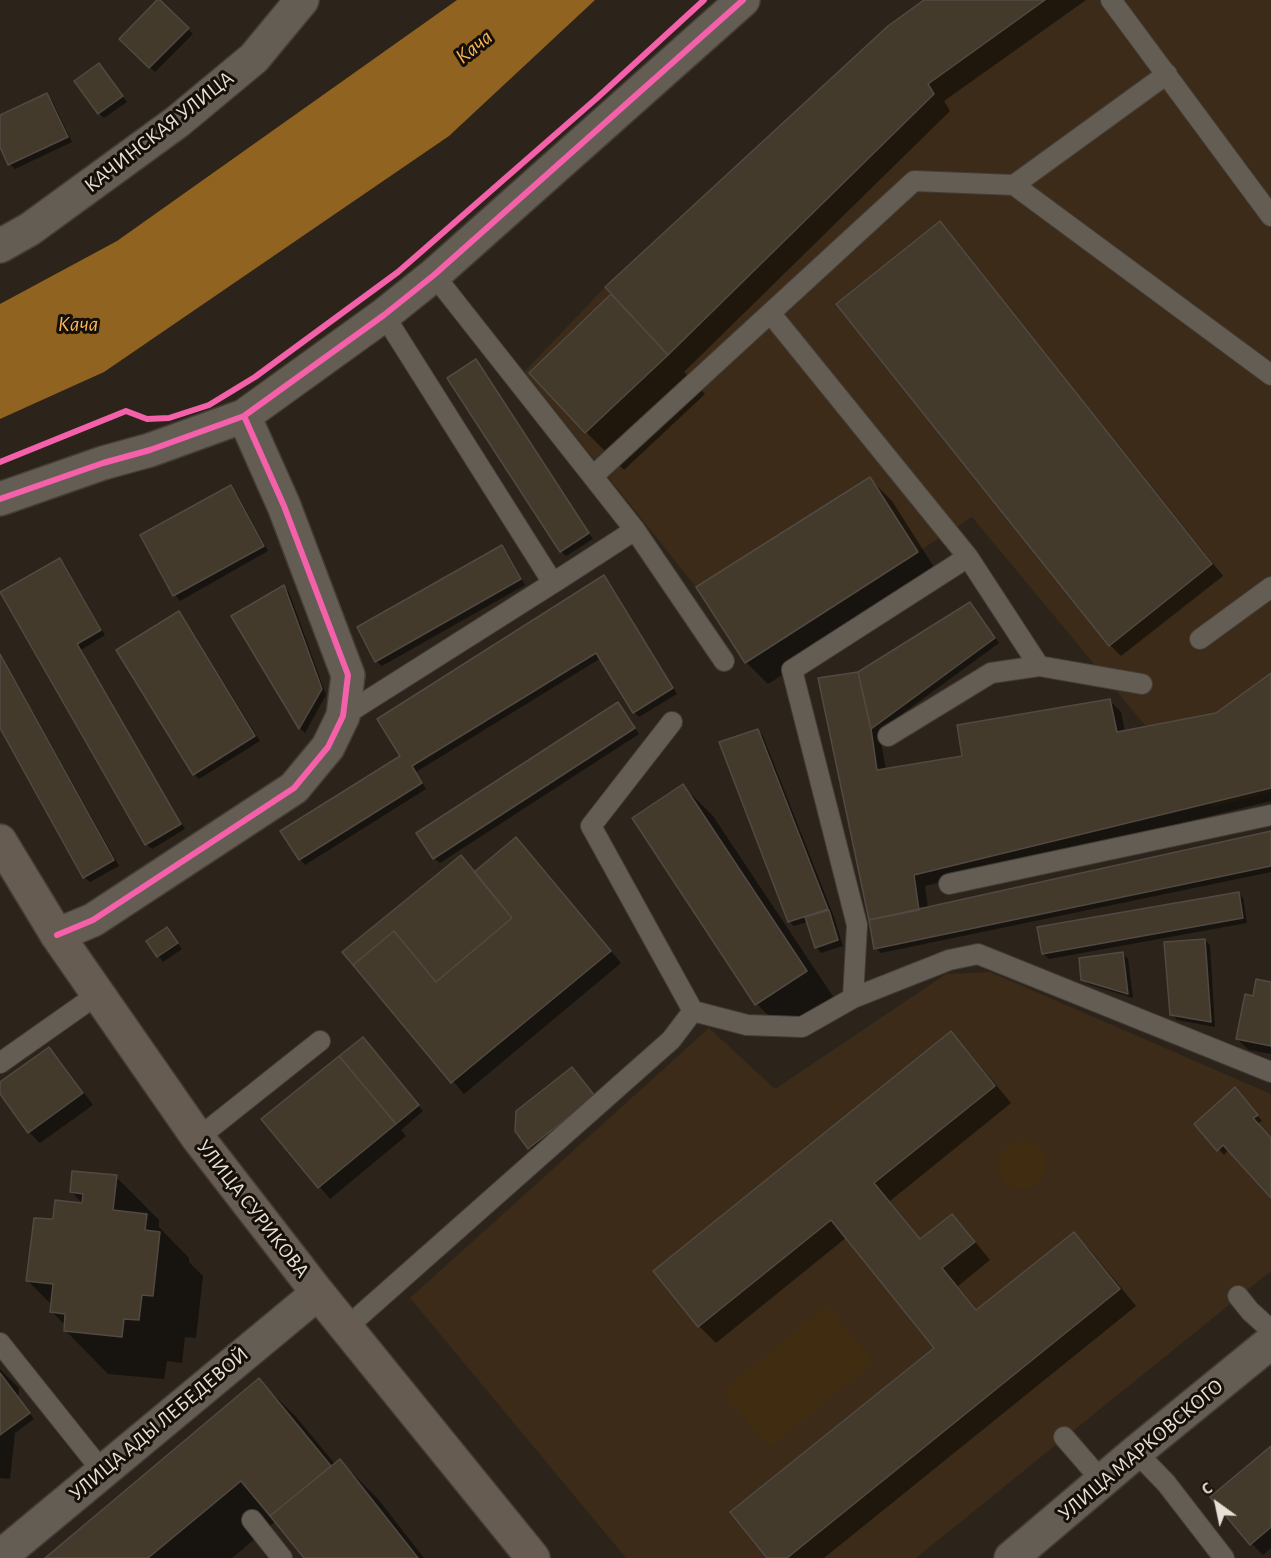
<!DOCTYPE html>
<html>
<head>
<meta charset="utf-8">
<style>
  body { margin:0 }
  #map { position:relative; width:1271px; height:1558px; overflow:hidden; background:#2c241b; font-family:"Alegreya Sans",sans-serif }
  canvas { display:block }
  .north { position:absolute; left:1187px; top:1474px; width:60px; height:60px; -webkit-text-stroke:4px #150f09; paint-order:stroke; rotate:327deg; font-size:16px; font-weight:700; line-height:24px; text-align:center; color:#e8dfd5 }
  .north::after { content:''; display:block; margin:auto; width:21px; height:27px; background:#e8dfd5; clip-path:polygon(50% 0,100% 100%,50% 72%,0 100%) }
</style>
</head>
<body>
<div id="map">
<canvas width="1271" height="1558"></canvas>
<div class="north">С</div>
</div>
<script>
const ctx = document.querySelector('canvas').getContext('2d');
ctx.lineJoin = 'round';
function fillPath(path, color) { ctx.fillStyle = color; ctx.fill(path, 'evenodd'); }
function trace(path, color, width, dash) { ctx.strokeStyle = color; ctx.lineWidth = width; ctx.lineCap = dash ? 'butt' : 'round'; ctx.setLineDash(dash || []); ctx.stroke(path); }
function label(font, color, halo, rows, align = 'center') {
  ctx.font = font + ' "Alegreya Sans",sans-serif'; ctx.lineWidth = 6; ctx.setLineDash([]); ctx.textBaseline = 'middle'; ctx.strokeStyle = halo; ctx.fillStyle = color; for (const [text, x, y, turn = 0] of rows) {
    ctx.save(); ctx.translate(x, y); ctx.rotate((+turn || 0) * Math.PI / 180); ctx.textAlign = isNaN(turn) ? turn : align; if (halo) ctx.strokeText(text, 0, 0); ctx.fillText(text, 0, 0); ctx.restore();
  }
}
fillPath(new Path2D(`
  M 924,0 L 1271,0 L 1271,792 L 1213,807 L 972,517 L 745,663 L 696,587 L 524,372 L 605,287 L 888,26 Z
  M 990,972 L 1271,1094 L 1271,1271 L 916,1558 L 626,1558 L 410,1298 L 709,1028 L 775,1089 L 946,974 Z`), '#3b2b18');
fillPath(new Path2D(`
  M998 1165a24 24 0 1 1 48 0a24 24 0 1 1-48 0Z
  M 827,1306 L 873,1362 L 769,1447 L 723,1391 Z`), '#402c10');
fillPath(new Path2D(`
  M 457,0 L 595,0 L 449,136 L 104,372 L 0,419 L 0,304 L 117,241 Z`), '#906321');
fillPath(new Path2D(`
  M 927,0 L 1086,0 L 944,101 L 950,111 L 684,372 L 705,394 L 624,470 L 586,432 L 625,310 Z
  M 158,1 L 193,34 L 155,72 L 121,39 Z
  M 99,65 L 127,102 L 104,118 L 99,113 Z
  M 47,95 L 52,100 L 72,142 L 15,169 L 10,164 L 0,143 L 0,117 Z
  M 939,223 L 951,234 L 1223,576 L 1121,656 L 1110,645 Z
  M 476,361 L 593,539 L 566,556 L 561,551 Z
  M 870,479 L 892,501 L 939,575 L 768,684 L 746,662 L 699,588 Z
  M 230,486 L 236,492 L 268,551 L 180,601 L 175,595 L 142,536 Z
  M 502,547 L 507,552 L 525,585 L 382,666 L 376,661 Z
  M 59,559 L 65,565 L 105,635 L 81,650 L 185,829 L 152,849 L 146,844 L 2,593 Z
  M 604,576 L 609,582 L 677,694 L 639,717 L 634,712 L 601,658 L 416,772 L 426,789 L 305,865 L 300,859 L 402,757 Z
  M 284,587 L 289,592 L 326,695 L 305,733 L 300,728 L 233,617 Z
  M 975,610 L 999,643 L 879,731 L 886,770 L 964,757 L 1109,700 L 1121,712 L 1125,732 L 1217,715 L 1271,675 L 1271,801 L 925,886 L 928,908 L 1271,833 L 1271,872 L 881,953 L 876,948 L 858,674 Z
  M 179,613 L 184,618 L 260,741 L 199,779 L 194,774 Z
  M 0,653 L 119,866 L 90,882 L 84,877 L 0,725 Z
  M 618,704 L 639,734 L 440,863 L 434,858 Z
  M 758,730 L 763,736 L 834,917 L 843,946 L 821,953 L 816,947 L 808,922 L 794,926 L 789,921 Z
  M 683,786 L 713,816 L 836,1001 L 787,1034 L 757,1004 Z
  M 516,839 L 621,963 L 464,1094 L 344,952 L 474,873 Z
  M 1238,893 L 1243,898 L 1247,923 L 1049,959 L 1044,954 Z
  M 167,929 L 182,949 L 163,962 L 148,942 Z
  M 1205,940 L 1210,945 L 1215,1027 L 1177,1020 L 1172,1014 Z
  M 1123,954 L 1128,959 L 1133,998 L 1088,984 L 1083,979 Z
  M 1271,983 L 1271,1054 L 1249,1050 L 1237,1039 Z
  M 951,1033 L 967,1050 L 1011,1103 L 890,1201 L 921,1240 L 952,1216 L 968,1233 L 990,1260 L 958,1286 L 978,1311 L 1073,1234 L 1090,1250 L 1136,1306 L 824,1558 L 769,1558 L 936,1348 L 847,1237 L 716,1343 L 699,1326 Z
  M 368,1044 L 423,1111 L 401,1130 L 406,1136 L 330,1199 L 264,1120 Z
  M 49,1049 L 60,1060 L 93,1105 L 40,1143 L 29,1132 L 0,1092 L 0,1084 Z
  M 1240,1095 L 1262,1121 L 1257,1124 L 1271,1140 L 1271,1196 L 1229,1149 L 1224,1155 L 1196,1124 Z
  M 599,1102 L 535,1153 L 516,1131 Z
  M 116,1177 L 159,1220 L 159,1227 L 189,1258 L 189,1262 L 203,1276 L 196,1338 L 185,1337 L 182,1363 L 167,1361 L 164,1379 L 108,1374 L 65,1330 L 66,1326 L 51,1311 L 52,1305 L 28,1281 L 54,1221 L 84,1205 L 72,1192 Z
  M 0,1369 L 19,1388 L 18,1398 L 34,1419 L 15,1433 L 10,1479 L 0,1478 Z
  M 259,1380 L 297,1418 L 335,1464 L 340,1461 L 378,1499 L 424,1558 L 306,1558 L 276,1521 L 232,1558 L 47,1558 Z
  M 1271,1448 L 1271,1548 L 1263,1555 L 1252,1544 Z`), '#0007');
const building = new Path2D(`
  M 157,0 L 160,0 L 189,28 L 149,68 L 119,39 Z
  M 924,0 L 1045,0 L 928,84 L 934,94 L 668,355 L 605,287 L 888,26 Z
  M 99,63 L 123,96 L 98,114 L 74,81 Z
  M 47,93 L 68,137 L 8,165 L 0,147 L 0,115 Z
  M 940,221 L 1212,564 L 1109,646 L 836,304 Z
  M 611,294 L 668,355 L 585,433 L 529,373 Z
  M 476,359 L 589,533 L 560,552 L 447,378 Z
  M 870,477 L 918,552 L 745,663 L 696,587 Z
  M 231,485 L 264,546 L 173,596 L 140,535 Z
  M 502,545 L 521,579 L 375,662 L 357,627 Z
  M 60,558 L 101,630 L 77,644 L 181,824 L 145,845 L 0,592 Z
  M 604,575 L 673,688 L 633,713 L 596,653 L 412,766 L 422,783 L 299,860 L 280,831 L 400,756 L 377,719 Z
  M 284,585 L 322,689 L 299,729 L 231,616 Z
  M 970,602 L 995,638 L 871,729 L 858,672 Z
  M 179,611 L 255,736 L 193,775 L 116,650 Z
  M 0,654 L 114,860 L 83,878 L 0,728 Z
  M 858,672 L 871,729 L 877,770 L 962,756 L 957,725 L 1110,699 L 1117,732 L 1216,713 L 1271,673 L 1271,788 L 914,875 L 919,910 L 869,920 L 818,678 Z
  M 618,702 L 635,728 L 433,859 L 416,833 Z
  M 758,729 L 828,909 L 788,922 L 719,742 Z
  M 683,784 L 807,971 L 755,1005 L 632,818 Z
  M 1271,831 L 1271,866 L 874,949 L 869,920 Z
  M 516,837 L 611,951 L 451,1083 L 353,965 L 394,931 L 436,982 L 512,918 L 474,872 Z
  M 461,855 L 512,918 L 436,982 L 394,931 L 353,965 L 342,952 Z
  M 1239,892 L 1243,918 L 1042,954 L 1037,927 Z
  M 829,910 L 838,940 L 815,948 L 805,917 Z
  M 167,927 L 178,943 L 157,957 L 146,941 Z
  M 1205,939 L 1211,1022 L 1170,1015 L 1164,942 Z
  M 1123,952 L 1128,994 L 1081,980 L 1079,958 Z
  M 1256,979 L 1271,982 L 1271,1046 L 1236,1039 L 1245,994 L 1253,996 Z
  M 951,1031 L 995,1086 L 874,1183 L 920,1239 L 952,1214 L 975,1242 L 942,1268 L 976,1310 L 1074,1232 L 1120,1289 L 787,1558 L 767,1558 L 730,1512 L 934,1348 L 831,1220 L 698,1327 L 653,1271 Z
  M 363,1037 L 419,1105 L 396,1124 L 339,1056 Z
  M 49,1047 L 83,1093 L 28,1133 L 0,1094 L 0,1082 Z
  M 339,1056 L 396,1124 L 318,1188 L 261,1119 Z
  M 572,1067 L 595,1096 L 528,1149 L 515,1131 L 516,1111 Z
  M 1235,1087 L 1258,1115 L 1253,1118 L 1271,1138 L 1271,1198 L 1223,1145 L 1217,1151 L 1194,1124 Z
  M 72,1171 L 117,1175 L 113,1210 L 147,1214 L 145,1230 L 160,1232 L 153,1296 L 142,1295 L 139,1320 L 124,1319 L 122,1337 L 64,1331 L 65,1314 L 50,1312 L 53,1284 L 26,1281 L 34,1218 L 53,1219 L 55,1200 L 82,1203 L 83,1194 L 70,1192 Z
  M 0,1373 L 30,1413 L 0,1435 Z
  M 259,1378 L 331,1466 L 270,1516 L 241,1481 L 148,1558 L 45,1558 Z
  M 1271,1446 L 1271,1527 L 1250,1545 L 1210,1497 Z
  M 340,1459 L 418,1558 L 304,1558 L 270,1516 Z`);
fillPath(building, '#443a2b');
trace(building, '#514a43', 1.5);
const lane = new Path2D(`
  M 1111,0 L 1271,216
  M 1014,185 L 1167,74
  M 434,275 L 635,530 L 724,661
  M 771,314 L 968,557 L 1039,666 L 991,673 L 888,736
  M 593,476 L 914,181 L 1014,185 L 1271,375
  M 553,583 L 635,530
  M 1200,639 L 1271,587
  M 1039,666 L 1142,684
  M 343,716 L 553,583 L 384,315
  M 949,884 L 1271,815
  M 853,998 L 857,925 L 792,670 L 968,557
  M 693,1011 L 747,1025 L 802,1027 L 853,998 L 949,960 L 978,954 L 1271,1072
  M 0,1063 L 98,994
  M 198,1138 L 320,1041
  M 1238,1296 L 1250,1311 L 1271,1330
  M 346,1328 L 671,1040 L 693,1011 L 591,826 L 672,722
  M 0,1343 L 103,1472
  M 1064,1437 L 1102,1481
  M 1136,1452 L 1166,1483 L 1224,1558
  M 252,1520 L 282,1558`);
const street = new Path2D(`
  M 0,246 L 30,229 L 177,122 L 254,58 L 302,0
  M 0,499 L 103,463 L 150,450 L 244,416 L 384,315 L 434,275 L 743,0
  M 57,935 L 93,920 L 294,788 L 328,747 L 343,716 L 348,675 L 284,506 L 244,416
  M 0,1557 L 318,1293
  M 1011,1558 L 1136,1452 L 1271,1342`);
const primary = new Path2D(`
  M 0,841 L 57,935 L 198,1138 L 318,1293 L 533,1558`);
trace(lane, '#453e37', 22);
trace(street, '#453e37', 36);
trace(primary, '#453e37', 36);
trace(lane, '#645d54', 20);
trace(street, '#645d54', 33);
trace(primary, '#675c51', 33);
trace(new Path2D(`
  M 0,462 L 126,411 L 147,419 L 169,418 L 209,405 L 255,377 L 398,272 L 597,98 L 704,0
  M 0,499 L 103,463 L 150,450 L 244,416 L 384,315 L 434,275 L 743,0
  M 57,935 L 93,920 L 294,788 L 328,747 L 343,716 L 348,675 L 284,506 L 244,416`), '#f560ab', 6);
label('21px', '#e8dfd5', '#150f09', [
  ["КАЧИНСКАЯ УЛИЦА",159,132,-38],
  ["УЛИЦА СУРИКОВА",253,1209,52],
  ["УЛИЦА АДЫ ЛЕБЕДЕВОЙ",159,1424,-40],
  ["УЛИЦА МАРКОВСКОГО",1141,1450,-40]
]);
label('italic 22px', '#fbb558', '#150f09', [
  ["Кача",474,47,-39],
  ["Кача",78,324]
]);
</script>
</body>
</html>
